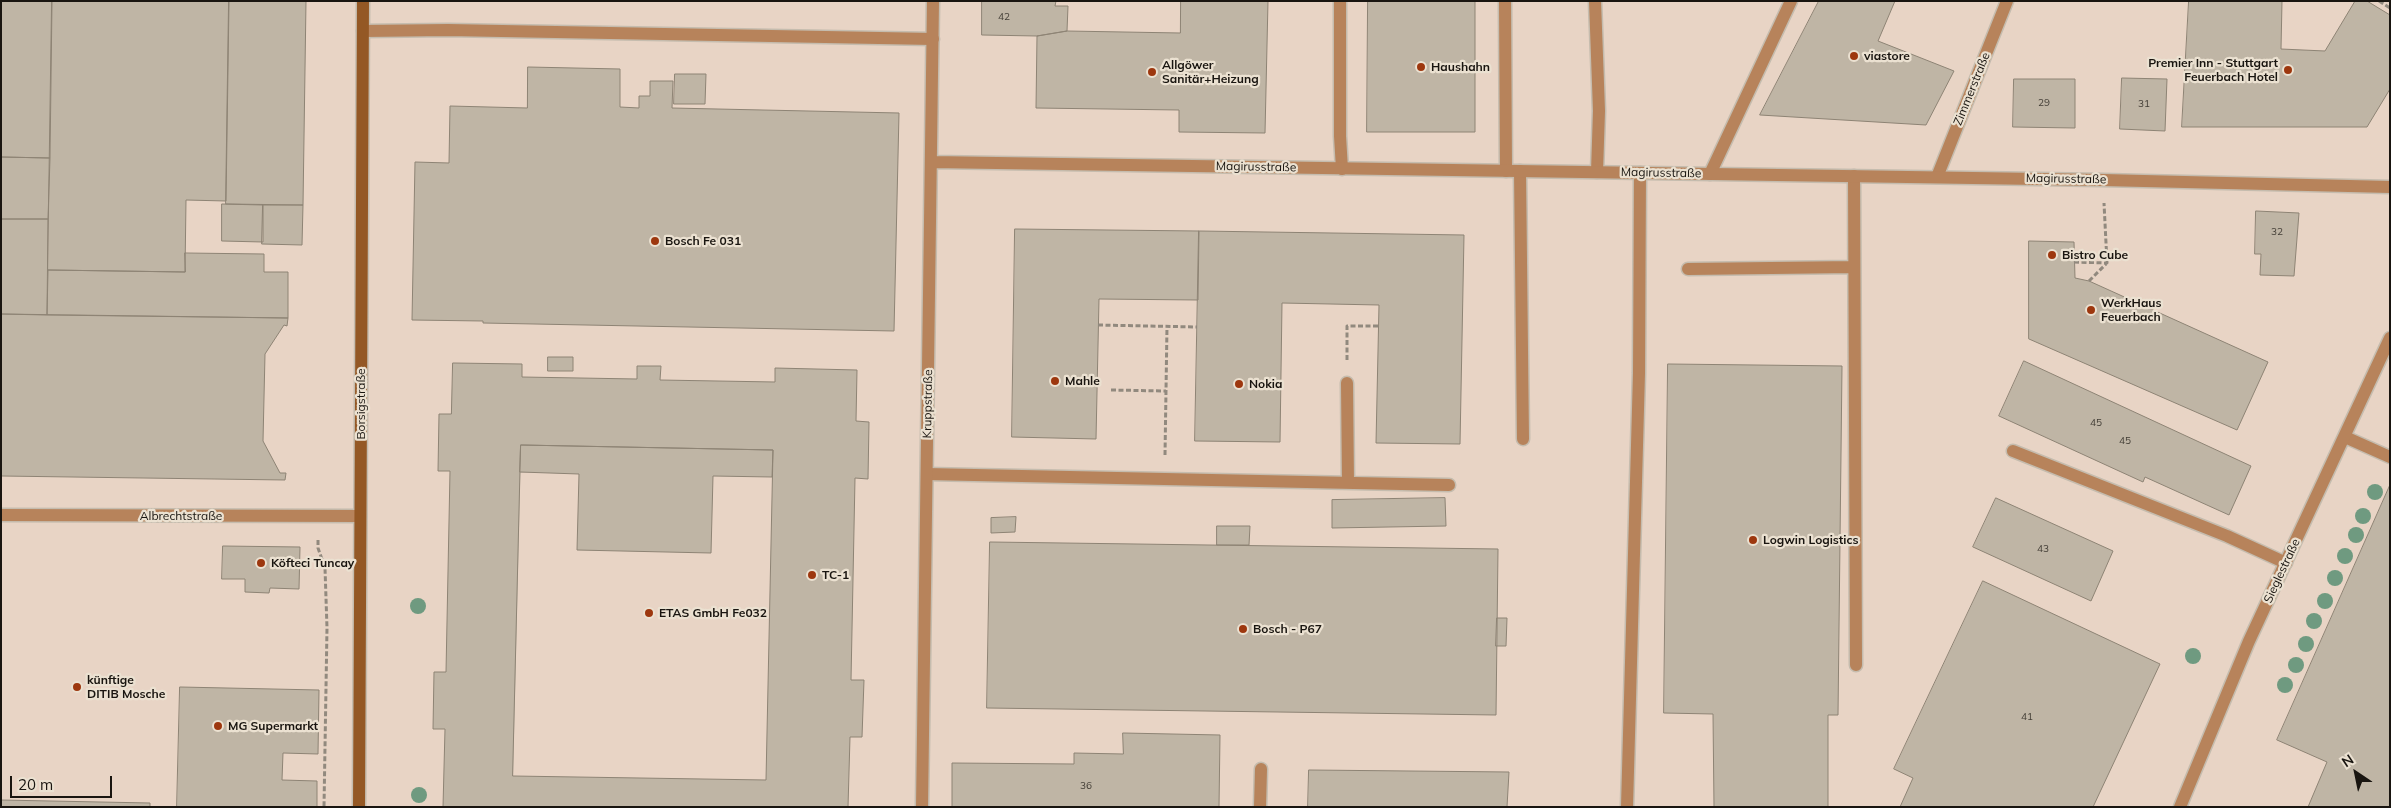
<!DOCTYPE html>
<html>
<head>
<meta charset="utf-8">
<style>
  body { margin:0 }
  #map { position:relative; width:2391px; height:808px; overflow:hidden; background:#ebe1d1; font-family:Mulish,sans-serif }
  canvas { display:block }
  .frame { position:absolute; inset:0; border:2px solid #191510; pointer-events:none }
  .north { position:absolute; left:2331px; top:748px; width:50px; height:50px; -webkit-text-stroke:4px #ebe1d1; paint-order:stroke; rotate:326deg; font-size:14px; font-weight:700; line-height:20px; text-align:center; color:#191510 }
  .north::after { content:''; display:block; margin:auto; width:18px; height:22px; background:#191510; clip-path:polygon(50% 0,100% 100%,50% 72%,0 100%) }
  .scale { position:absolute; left:10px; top:776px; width:102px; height:22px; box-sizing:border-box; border:2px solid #191510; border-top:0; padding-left:6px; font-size:15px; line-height:18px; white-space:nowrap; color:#191510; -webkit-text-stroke:4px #ebe1d1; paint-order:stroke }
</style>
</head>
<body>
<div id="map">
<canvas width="2391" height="808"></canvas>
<div class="frame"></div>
<div class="north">N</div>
<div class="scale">20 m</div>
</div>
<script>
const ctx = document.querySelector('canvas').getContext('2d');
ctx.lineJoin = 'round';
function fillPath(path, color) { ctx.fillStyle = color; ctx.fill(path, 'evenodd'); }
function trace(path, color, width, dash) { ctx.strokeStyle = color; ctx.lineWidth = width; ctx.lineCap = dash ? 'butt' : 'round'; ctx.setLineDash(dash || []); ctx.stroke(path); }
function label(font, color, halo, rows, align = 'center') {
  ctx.font = font + ' Mulish,sans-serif'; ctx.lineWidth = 4.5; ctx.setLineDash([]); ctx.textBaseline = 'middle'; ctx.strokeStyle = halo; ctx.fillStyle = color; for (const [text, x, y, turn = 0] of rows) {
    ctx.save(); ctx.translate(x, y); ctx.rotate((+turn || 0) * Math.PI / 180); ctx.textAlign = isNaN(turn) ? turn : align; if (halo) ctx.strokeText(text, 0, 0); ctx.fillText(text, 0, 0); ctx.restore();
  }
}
fillPath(new Path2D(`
  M 1,1 L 2390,1 L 2390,807 L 1,807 Z`), '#e8d4c5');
const building = new Path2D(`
  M 1,1 L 52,1 L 50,158 L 1,157 Z
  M 52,1 L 229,1 L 226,201 L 186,200 L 185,272 L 48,270 Z
  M 229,1 L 306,1 L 303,205 L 226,204 Z
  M 982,1 L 1056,1 L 1055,6 L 1068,6 L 1067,31 L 1037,36 L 982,35 Z
  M 1181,1 L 1268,1 L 1265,133 L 1179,132 L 1179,110 L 1036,108 L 1037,36 L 1067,31 L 1180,33 Z
  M 1368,1 L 1475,1 L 1475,132 L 1367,132 Z
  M 1819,1 L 1895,1 L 1878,41 L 1954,71 L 1926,125 L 1760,115 Z
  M 2189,1 L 2282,1 L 2281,49 L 2325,51 L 2355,1 L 2367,1 L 2390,15 L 2390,89 L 2367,127 L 2182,127 Z
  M 528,67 L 620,69 L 620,107 L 639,108 L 639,96 L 650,96 L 650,81 L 673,81 L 672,108 L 899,113 L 894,331 L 483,323 L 483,321 L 412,320 L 415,162 L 449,163 L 450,106 L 527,108 Z
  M 675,74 L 706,74 L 705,104 L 674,104 Z
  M 2122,78 L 2167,79 L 2165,131 L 2120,129 Z
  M 2014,79 L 2075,79 L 2075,128 L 2013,127 Z
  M 1,157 L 50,158 L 48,219 L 1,219 Z
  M 222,204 L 263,205 L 263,242 L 222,241 Z
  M 263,205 L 303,205 L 302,245 L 262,244 Z
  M 2256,211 L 2299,213 L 2294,276 L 2260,275 L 2261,254 L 2255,254 Z
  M 1,219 L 48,219 L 47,315 L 1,314 Z
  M 1015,229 L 1199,231 L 1198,300 L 1099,299 L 1096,439 L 1012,437 Z
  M 1199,231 L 1464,235 L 1460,444 L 1376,443 L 1379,305 L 1282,303 L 1280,442 L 1195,441 Z
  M 2029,241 L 2074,242 L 2075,278 L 2089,281 L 2268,362 L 2237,430 L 2029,339 Z
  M 185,253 L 264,254 L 264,272 L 288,272 L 288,318 L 47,315 L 48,270 L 185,272 Z
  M 1,314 L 288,318 L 287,326 L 284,325 L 265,354 L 263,441 L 280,473 L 286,473 L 285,480 L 1,476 Z
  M 548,357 L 573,357 L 573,371 L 548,371 Z
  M 2024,361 L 2251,466 L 2229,515 L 2145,477 L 2143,482 L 1999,416 Z
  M 453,363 L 522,364 L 522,377 L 637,379 L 637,366 L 661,366 L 660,380 L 775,382 L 775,368 L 857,370 L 856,421 L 869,422 L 868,479 L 855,478 L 851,680 L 864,680 L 862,737 L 850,737 L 848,807 L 443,807 L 445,729 L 433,729 L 434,672 L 446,672 L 450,471 L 438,471 L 439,414 L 451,414 ZM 521,445 L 773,450 L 766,780 L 513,776 Z
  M 1668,364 L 1842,366 L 1838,715 L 1828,715 L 1828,807 L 1714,807 L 1713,714 L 1664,713 Z
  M 521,445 L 773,450 L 772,477 L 713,476 L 711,553 L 577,550 L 579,474 L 520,472 Z
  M 2390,485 L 2390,807 L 2308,807 L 2327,762 L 2277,740 Z
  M 1445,498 L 1446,526 L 1332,528 L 1332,500 Z
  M 1996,498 L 2113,551 L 2091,601 L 1973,547 Z
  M 1016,517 L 1015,532 L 991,533 L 991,518 Z
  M 1217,526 L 1250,526 L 1249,545 L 1217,545 Z
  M 990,542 L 1498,549 L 1496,715 L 987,708 Z
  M 223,546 L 300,547 L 299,589 L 270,588 L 269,593 L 245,592 L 245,579 L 222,579 Z
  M 1983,581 L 2160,664 L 2093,807 L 1900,807 L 1913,778 L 1894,769 Z
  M 1497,618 L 1507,618 L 1506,646 L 1496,646 Z
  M 180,687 L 319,690 L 318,754 L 283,753 L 282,780 L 317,781 L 317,807 L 177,807 Z
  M 1123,733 L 1220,735 L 1219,807 L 952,807 L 952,763 L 1074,764 L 1074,753 L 1123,754 Z
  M 1309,770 L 1509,772 L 1507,807 L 1308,807 Z
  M 1,800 L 150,803 L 150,807 L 1,807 Z`);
fillPath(building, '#bfb5a5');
trace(building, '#8e8475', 1);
const lane = new Path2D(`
  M 1340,1 L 1340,136 L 1342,169
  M 1505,1 L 1506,171
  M 1595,1 L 1599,111 L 1597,172
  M 363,31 L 448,30 L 933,39
  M 1520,171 L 1523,439
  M 1710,174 L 1791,1
  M 1854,176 L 1856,665
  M 1937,177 L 2007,1
  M 1688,269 L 1854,267
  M 1347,383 L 1348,483
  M 2345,437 L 2390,457
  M 2013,451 L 2227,536 L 2286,563
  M 927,474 L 1449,485
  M 1260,807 L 1261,769
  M 1627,807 L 1639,373 L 1640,173`);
const street = new Path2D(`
  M 932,162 L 2103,180 L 2390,187
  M 1,515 L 360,516
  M 922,807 L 933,1
  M 2180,807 L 2249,641 L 2390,338`);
const secondary = new Path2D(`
  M 359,807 L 363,1`);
trace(lane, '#c5bcae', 15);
trace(street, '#c5bcae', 15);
trace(secondary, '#c5bcae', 15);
trace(new Path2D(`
  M 2379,1 L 2390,8
  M 2074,262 L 2107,263 L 2104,203
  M 2089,281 L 2106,264
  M 1098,325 L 1197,327
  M 1347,360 L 1347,326 L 1378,326
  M 1111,390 L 1166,391
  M 1165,455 L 1167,326
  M 318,540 L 318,548 L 325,568 L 327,628 L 324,807`), '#91897e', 3, [5, 2.5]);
trace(lane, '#b7835b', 12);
trace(street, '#b7835b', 12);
trace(secondary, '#945825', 12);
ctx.fillStyle = '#6f9a80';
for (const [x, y] of [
  [2375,492],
  [2363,516],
  [2356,535],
  [2345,556],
  [2335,578],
  [2325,601],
  [418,606],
  [2314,621],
  [2306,644],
  [2193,656],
  [2296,665],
  [2285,685],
  [419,795]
]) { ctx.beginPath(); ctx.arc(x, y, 8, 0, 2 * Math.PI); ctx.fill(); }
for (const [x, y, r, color] of [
  [1854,56,5,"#9d370e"],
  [1421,67,5,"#9d370e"],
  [2288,70,5,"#9d370e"],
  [1152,72,5,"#9d370e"],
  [655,241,5,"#9d370e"],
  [2052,255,5,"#9d370e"],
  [2091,310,5,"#9d370e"],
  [1055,381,5,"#9d370e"],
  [1239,384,5,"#9d370e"],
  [1753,540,5,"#9d370e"],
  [261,563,5,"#9d370e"],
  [812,575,5,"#9d370e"],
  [649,613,5,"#9d370e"],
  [1243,629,5,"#9d370e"],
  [77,687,5,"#9d370e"],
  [218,726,5,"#9d370e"]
]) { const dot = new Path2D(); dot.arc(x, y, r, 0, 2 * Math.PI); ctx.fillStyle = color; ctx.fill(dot); trace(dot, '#ebe1d1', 2); }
label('10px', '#423d35', null, [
  ["42",1004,17],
  ["29",2044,103],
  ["31",2144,104],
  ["32",2277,232],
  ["45",2096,423],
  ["45",2125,441],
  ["43",2043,549],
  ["41",2027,717],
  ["36",1086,786]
]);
label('bold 12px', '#191510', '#ebe1d1', [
  ["viastore",1864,56],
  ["Premier Inn - Stuttgart",2278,63,"right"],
  ["Feuerbach Hotel",2278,77,"right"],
  ["Allgöwer",1162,65],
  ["Sanitär+Heizung",1162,79],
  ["Haushahn",1431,67],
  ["Bosch Fe 031",665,241],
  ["Bistro Cube",2062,255],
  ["WerkHaus",2101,303],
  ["Feuerbach",2101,317],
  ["Mahle",1065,381],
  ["Nokia",1249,384],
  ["Logwin Logistics",1763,540],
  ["Köfteci Tuncay",271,563],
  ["TC-1",822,575],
  ["ETAS GmbH Fe032",659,613],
  ["Bosch - P67",1253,629],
  ["künftige",87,680],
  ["DITIB Mosche",87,694],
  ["MG Supermarkt",228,726]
], 'left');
label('12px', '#191510', '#ebe1d1', [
  ["Zimmerstraße",1972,89,-68],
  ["Magirusstraße",1256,167,1],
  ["Magirusstraße",1661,173,1],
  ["Magirusstraße",2066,179,1],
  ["Borsigstraße",361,404,-90],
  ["Kruppstraße",928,404,-89],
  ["Albrechtstraße",181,516],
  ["Sieglestraße",2282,571,-65]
]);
</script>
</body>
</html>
